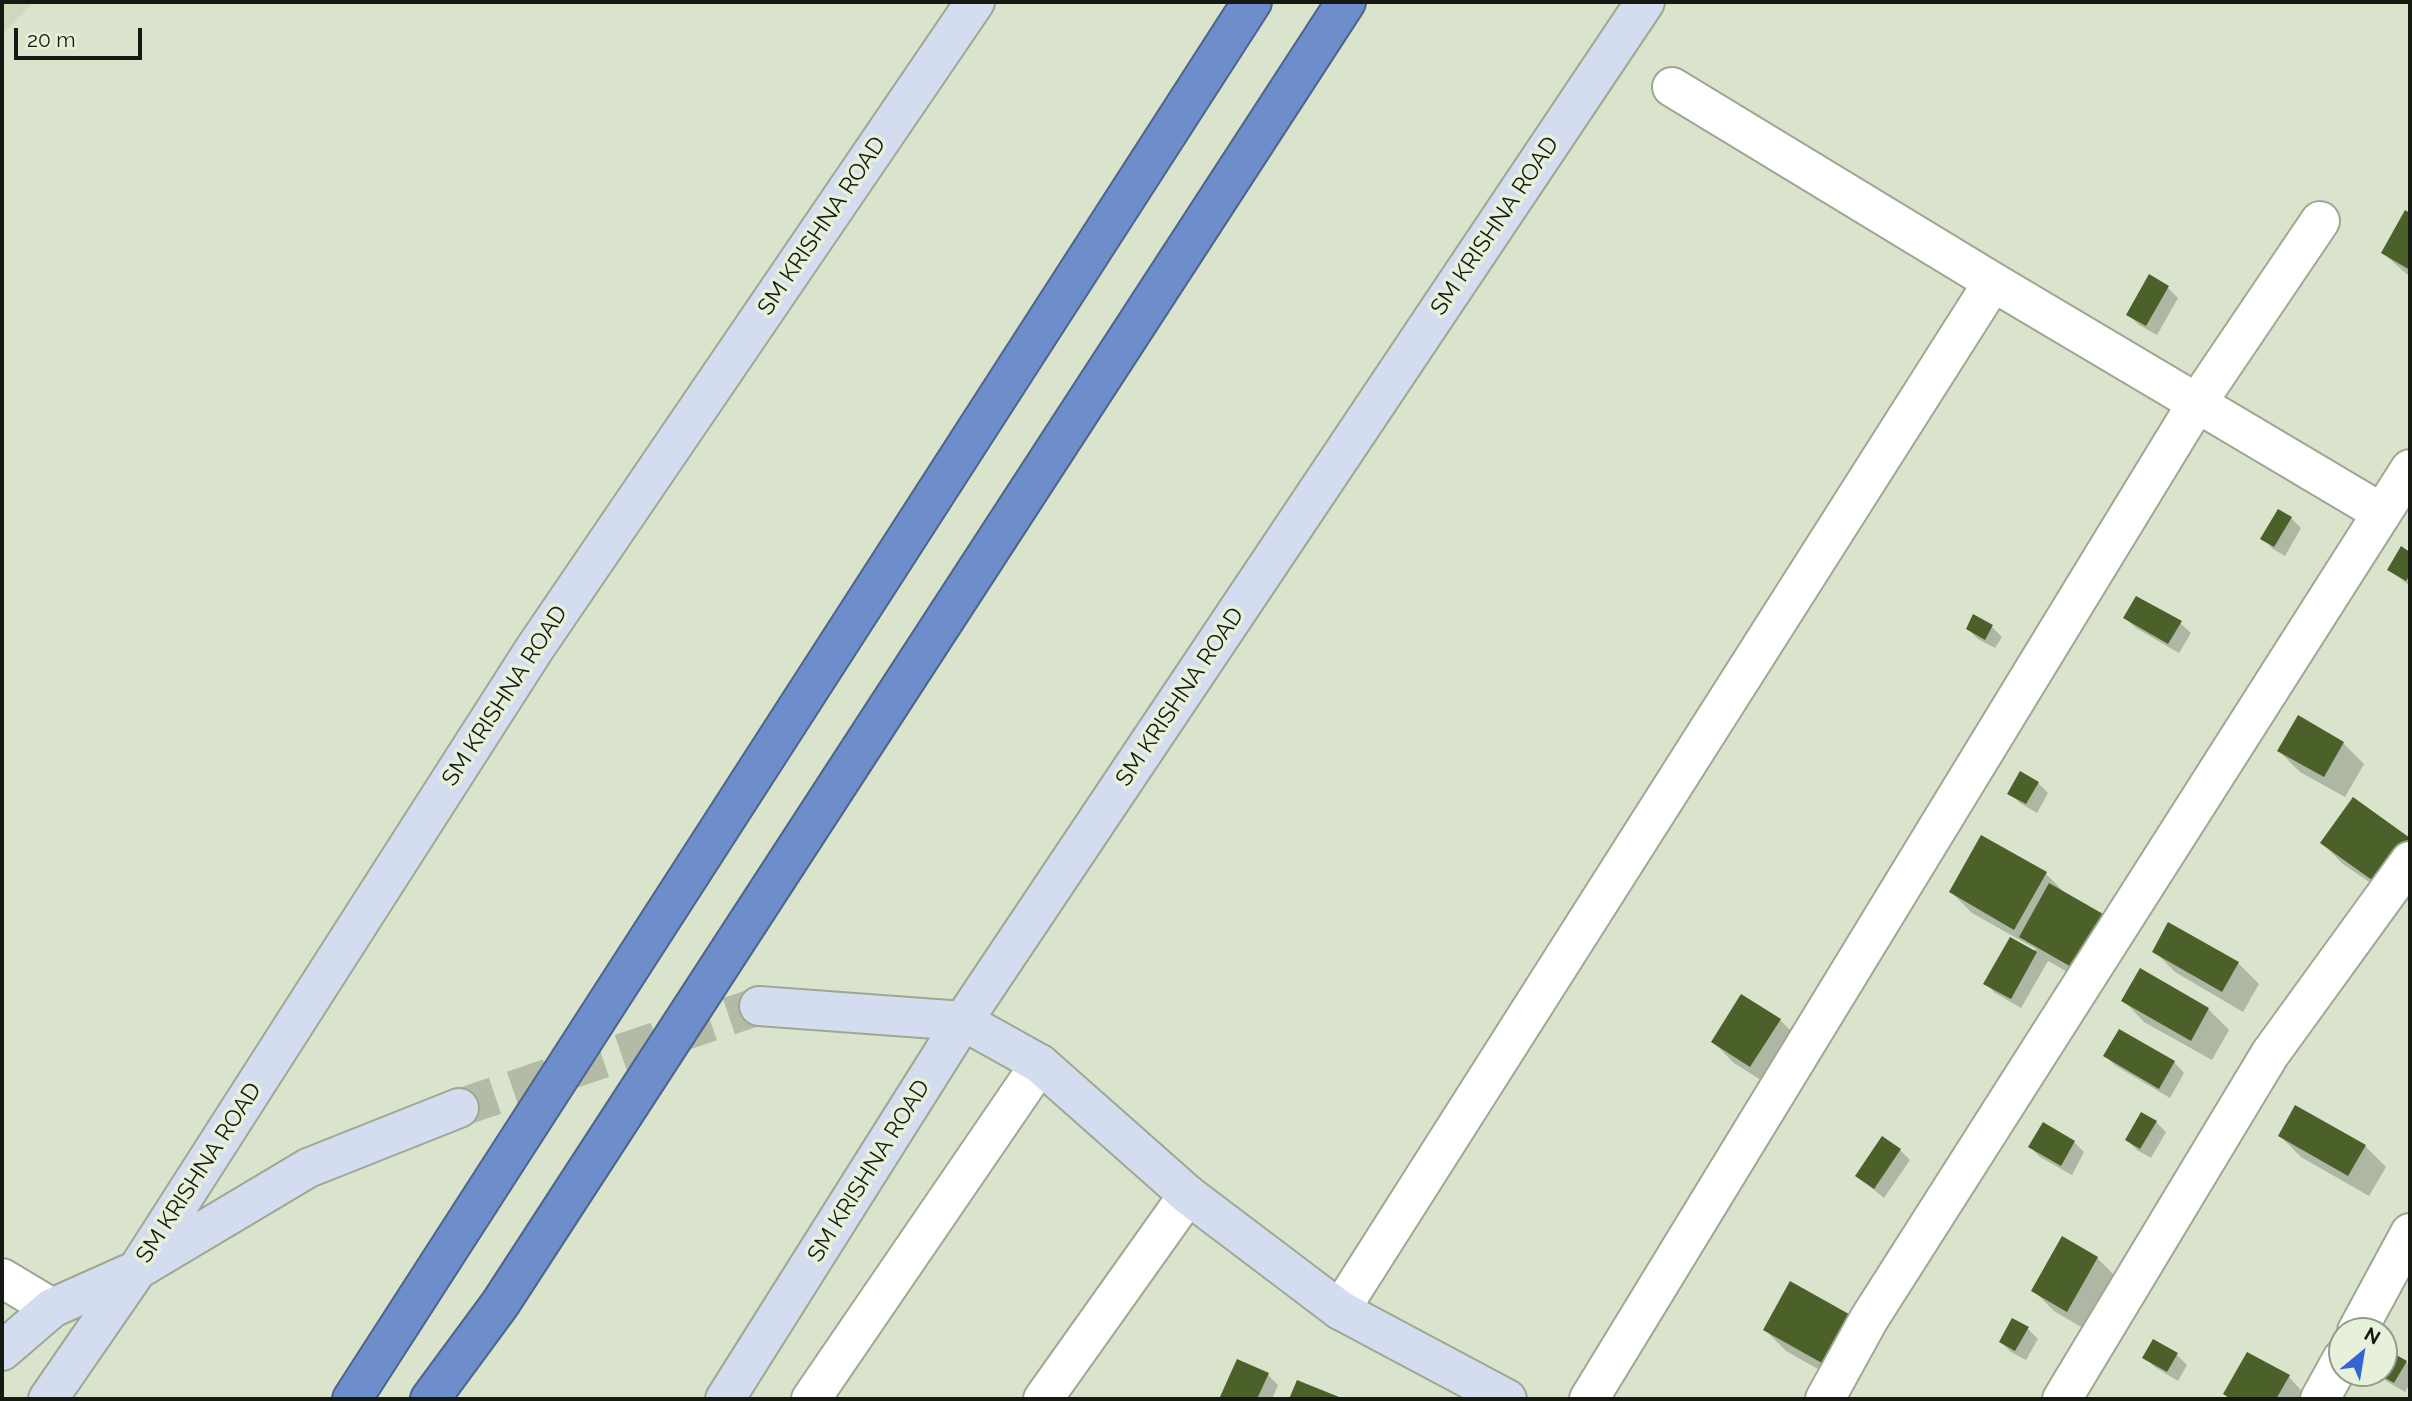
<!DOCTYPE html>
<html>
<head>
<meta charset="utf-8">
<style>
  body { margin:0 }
  #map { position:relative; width:2412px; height:1401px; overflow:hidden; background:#dae4cd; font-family:Raleway,sans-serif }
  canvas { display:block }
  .frame { position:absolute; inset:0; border:4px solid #151911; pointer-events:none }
  .north { position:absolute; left:2328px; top:1317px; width:70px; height:70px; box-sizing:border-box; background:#e7f1da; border:2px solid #939b8a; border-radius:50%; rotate:30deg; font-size:19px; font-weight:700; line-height:28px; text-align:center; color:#151911 }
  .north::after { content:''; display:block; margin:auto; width:24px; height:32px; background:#3465d5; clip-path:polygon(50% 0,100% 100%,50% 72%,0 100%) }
  .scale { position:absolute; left:14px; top:28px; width:128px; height:32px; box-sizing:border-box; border:4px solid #151911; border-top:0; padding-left:9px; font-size:21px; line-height:24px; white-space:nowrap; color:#151911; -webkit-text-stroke:5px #e7f1da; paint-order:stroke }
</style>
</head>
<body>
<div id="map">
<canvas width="2412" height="1401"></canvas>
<div class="frame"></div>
<div class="north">N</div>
<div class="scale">20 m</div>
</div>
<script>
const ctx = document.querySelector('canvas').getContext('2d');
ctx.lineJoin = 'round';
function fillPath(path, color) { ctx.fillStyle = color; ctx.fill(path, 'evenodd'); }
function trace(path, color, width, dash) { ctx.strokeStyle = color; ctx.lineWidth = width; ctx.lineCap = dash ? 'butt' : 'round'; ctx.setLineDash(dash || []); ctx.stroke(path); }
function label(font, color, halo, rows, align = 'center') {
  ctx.font = font + ' Raleway,sans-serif'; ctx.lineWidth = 7; ctx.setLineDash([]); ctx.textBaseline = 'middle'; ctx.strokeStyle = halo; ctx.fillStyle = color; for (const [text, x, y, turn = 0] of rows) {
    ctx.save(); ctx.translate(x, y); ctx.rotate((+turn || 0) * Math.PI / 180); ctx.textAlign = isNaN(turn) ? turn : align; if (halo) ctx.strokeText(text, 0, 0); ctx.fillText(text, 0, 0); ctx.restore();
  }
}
fillPath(new Path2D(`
  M 2,2 L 34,2 L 2,34 Z`), '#ccd9bc');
fillPath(new Path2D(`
  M 2406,213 L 2410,215 L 2410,277 L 2383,253 Z
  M 2149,277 L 2168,288 L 2178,298 L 2157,335 L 2139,325 L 2128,314 Z
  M 2291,518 L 2301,528 L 2285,556 L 2273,549 L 2263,539 Z
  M 2402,549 L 2410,554 L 2410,586 L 2389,570 Z
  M 2125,618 L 2180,623 L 2191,633 L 2179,653 L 2136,628 Z
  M 1992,627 L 2002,637 L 1995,648 L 1978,639 L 1968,629 Z
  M 2343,743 L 2364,764 L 2345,797 L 2300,772 L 2279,751 Z
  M 2038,783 L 2048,793 L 2037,813 L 2020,803 L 2009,793 Z
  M 2353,800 L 2410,840 L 2410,891 L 2401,904 L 2343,864 L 2322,843 Z
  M 1982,837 L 2046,874 L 2067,895 L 2130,941 L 2101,991 L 2048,961 L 2021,1008 L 1995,993 L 1985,983 L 2036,949 L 1972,913 L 1951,892 Z
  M 2154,951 L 2238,963 L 2259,984 L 2243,1012 L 2175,972 Z
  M 2124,1001 L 2208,1009 L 2229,1030 L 2212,1060 L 2144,1022 Z
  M 1780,1020 L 1801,1041 L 1772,1087 L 1734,1063 L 1713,1042 Z
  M 2119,1032 L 2174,1062 L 2184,1073 L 2170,1098 L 2116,1066 L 2105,1056 Z
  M 2156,1122 L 2166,1132 L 2151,1158 L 2137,1150 L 2127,1140 Z
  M 2280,1136 L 2365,1146 L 2386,1167 L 2369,1196 L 2301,1157 Z
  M 2074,1142 L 2084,1152 L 2072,1175 L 2040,1157 L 2030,1147 Z
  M 1900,1150 L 1910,1160 L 1884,1198 L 1857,1176 Z
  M 2063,1238 L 2097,1258 L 2118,1279 L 2088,1331 L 2054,1311 L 2033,1290 Z
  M 1791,1284 L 1850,1387 L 1786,1351 L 1765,1330 Z
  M 2028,1329 L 2038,1339 L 2026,1360 L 2011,1352 L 2001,1342 Z
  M 2177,1355 L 2187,1365 L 2178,1381 L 2155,1367 L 2144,1357 Z
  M 2384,1356 L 2406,1362 L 2410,1366 L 2410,1383 L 2405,1392 L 2386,1381 L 2377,1373 L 2384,1373 Z
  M 1238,1361 L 1268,1375 L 1278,1385 L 1272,1399 L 1221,1399 Z
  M 2289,1377 L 2309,1399 L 2230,1399 L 2225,1394 Z`), '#0003');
fillPath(new Path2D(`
  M 2405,210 L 2410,213 L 2410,270 L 2381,253 Z
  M 2149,274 L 2169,286 L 2146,326 L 2126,315 Z
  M 2278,509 L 2292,517 L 2274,547 L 2260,539 Z
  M 2401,546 L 2410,552 L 2410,575 L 2406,581 L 2387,570 Z
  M 2136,596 L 2182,621 L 2168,644 L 2123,618 Z
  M 1973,614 L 1993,625 L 1985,640 L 1966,629 Z
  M 2298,715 L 2344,742 L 2324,777 L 2277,751 Z
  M 2020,771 L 2039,782 L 2026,804 L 2007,794 Z
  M 2353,797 L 2410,838 L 2410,841 L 2379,885 L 2320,843 Z
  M 1981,835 L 2047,872 L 2014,930 L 1949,892 Z
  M 2049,883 L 2110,918 L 2080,972 L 2019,937 Z
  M 2168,922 L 2239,962 L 2222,992 L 2152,952 Z
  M 2010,937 L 2037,952 L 2011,999 L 1983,984 Z
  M 2140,968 L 2209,1008 L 2191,1041 L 2121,1001 Z
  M 1741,994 L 1781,1019 L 1750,1067 L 1711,1042 Z
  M 2119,1029 L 2175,1061 L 2159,1089 L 2103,1056 Z
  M 2295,1105 L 2366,1145 L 2348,1176 L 2278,1136 Z
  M 2141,1112 L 2157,1121 L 2140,1149 L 2125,1140 Z
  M 2043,1122 L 2075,1141 L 2061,1166 L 2028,1147 Z
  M 1882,1136 L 1901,1149 L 1874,1189 L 1855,1176 Z
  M 2062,1236 L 2098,1257 L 2067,1312 L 2031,1291 Z
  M 1790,1281 L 1856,1318 L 1829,1367 L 1763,1330 Z
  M 2012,1318 L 2029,1327 L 2015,1351 L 1999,1342 Z
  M 2153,1339 L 2178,1353 L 2167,1372 L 2142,1358 Z
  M 2386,1349 L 2407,1361 L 2394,1383 L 2376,1373 L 2384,1373 L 2384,1353 Z
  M 2247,1352 L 2290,1375 L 2276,1399 L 2231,1399 L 2223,1394 Z
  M 1237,1359 L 1269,1373 L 1257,1399 L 1219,1399 Z
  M 1297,1380 L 1344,1399 L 1289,1399 Z`), '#4c612a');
trace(new Path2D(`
  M 459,1108 L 759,1006`), '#b3bba7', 38, [38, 19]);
const street = new Path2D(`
  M 1672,87 L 1993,282 L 2382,513
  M 2,1278 L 52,1308
  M 1340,1310 L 1993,282
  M 2357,1331 L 2410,1233
  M 811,1399 L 1040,1064
  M 1043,1399 L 1188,1195
  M 1589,1399 L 2197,403 L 2320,221
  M 1825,1399 L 1869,1319 L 2410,469
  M 2062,1399 L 2270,1054 L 2410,861
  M 2320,1399 L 2342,1359`);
const secondary = new Path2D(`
  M 759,1006 L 963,1021 L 1040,1064 L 1188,1195 L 1340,1310 L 1507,1399
  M 2,1351 L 52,1308 L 137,1270 L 308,1168 L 459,1108
  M 48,1399 L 137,1270 L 535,648 L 975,2
  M 725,1399 L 963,1021 L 1645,2`);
const highway = new Path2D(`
  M 352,1399 L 1252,2
  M 430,1399 L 500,1304 L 1346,2`);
trace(street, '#9ea792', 42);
trace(secondary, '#9ea792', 42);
trace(highway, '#4e648a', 42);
trace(street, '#fff', 38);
trace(secondary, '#d3ddef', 38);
trace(highway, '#6d8dcb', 38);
label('23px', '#151911', '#e7f1da', [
  ["SM KRISHNA ROAD",822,226,-56],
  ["SM KRISHNA ROAD",1495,226,-56],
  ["SM KRISHNA ROAD",505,696,-57],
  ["SM KRISHNA ROAD",1180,697,-56],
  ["SM KRISHNA ROAD",869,1171,-58],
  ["SM KRISHNA ROAD",199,1173,-57]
]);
</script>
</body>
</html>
